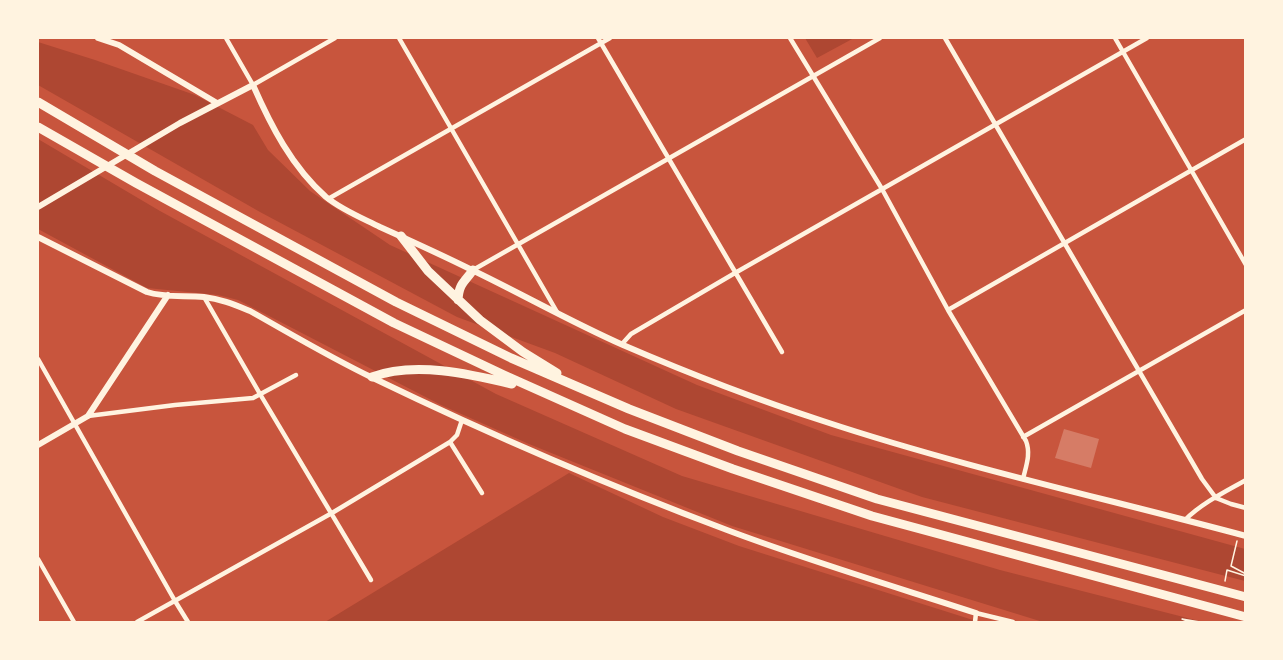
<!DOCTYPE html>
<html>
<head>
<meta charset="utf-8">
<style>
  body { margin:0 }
  #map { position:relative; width:1283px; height:660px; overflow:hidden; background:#c8553d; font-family:"Zilla Slab",serif }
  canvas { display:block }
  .frame { position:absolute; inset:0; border:39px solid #fff3e0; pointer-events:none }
</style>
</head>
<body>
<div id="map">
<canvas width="1283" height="660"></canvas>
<div class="frame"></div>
</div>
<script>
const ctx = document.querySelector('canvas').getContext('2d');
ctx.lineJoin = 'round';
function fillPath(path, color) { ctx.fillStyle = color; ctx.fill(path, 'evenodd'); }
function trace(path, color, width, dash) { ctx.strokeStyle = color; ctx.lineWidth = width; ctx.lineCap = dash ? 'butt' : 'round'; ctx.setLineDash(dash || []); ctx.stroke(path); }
fillPath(new Path2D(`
  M 805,38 L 854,38 L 817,58 Z
  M 38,42 L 95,60 L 195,95 L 253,125 L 268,150 L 310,191 L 390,245 L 697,385 L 831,435 L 1245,549 L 1245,581 L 922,497 L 676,409 L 555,353 L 457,317 L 260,212 L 38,85 Z
  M 38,139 L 160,211 L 496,394 L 682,476 L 1000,570 L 1203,622 L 1043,622 L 732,526 L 529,444 L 441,405 L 238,300 L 218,295 L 147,288 L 38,229 Z
  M 569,473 L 663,517 L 739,546 L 973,620 L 973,622 L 325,622 Z`), '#ae4732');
fillPath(new Path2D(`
  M 1064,429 L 1099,439 L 1091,468 L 1055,458 Z`), '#d67c66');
trace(new Path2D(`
  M 1237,541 L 1231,566 L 1246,574
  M 1225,581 L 1227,570 L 1246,576
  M 1190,622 L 1182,619 L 1200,622`), '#fff3e0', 1.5);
trace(new Path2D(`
  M 226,38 L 253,85 L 335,38
  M 399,38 L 557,312
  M 598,38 L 782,352
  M 790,38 L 882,189 L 948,310 L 1026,441 C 1031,454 1026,466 1023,479
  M 945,38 L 1202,479 L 1216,498
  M 1115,38 L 1246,265
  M 328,199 L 610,38
  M 473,270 L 880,38
  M 204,297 L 260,394 L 371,580
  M 948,310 L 1246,139
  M 622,344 L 631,334 L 735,273 L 1147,38
  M 38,359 L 175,601 L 188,622
  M 88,416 L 175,405 L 253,398 L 296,375
  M 1023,437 L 1246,310
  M 450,442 L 482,493
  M 1216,498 L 1231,504 L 1246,508
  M 1185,520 C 1202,503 1225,492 1246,480
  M 38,559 L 74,622
  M 137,622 L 332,513 L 450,442 L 457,435 L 462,420
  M 975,622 L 976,613 L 1013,622`), '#fff3e0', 4.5);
trace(new Path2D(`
  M 98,38 L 119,45 L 217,103
  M 38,207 L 180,123 L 253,85 C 271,126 292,167 326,197 C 342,210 362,218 380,227 C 411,241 442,255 472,270 C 522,294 571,322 623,345 C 688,373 755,399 823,421 C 962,467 1104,498 1246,536
  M 38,237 L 147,292 C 165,298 185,295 204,297 C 221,299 235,305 250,311 C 291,334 331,358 373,378 C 489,434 607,485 727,530 C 809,561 893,586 976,613
  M 38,445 L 88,416 L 168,295`), '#fff3e0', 6);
trace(new Path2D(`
  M 38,102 L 155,171 L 396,302 L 511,358 L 629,409 L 738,451 L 877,499 L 1246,597
  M 38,127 L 136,183 L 394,323 L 504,375 L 625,429 L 733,469 L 872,516 L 1246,617
  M 401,236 L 428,271 L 480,320 L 523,352 L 557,373
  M 458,300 C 459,283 464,283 473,270
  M 372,377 C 414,361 470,374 512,384`), '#fff3e0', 9);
</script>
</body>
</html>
